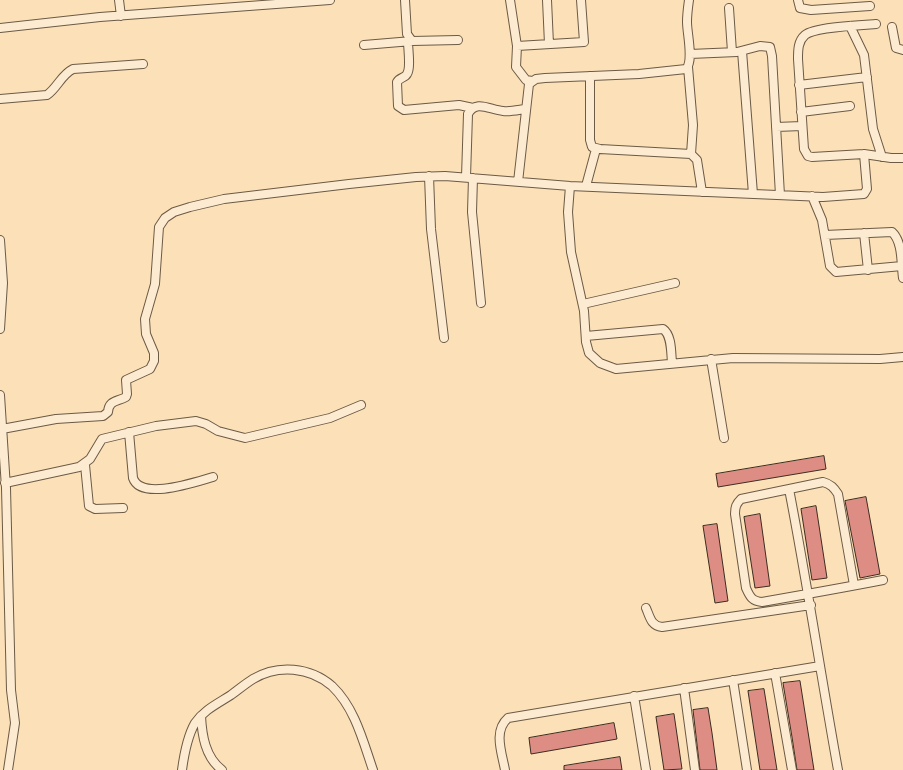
<!DOCTYPE html>
<html>
<head>
<meta charset="utf-8">
<style>
  body { margin:0 }
  canvas { display:block; background:#fbe0b8 }
</style>
</head>
<body>
<canvas width="903" height="770"></canvas>
<script>
const ctx = document.querySelector('canvas').getContext('2d');
ctx.lineJoin = 'round';
function fillPath(path, color) { ctx.fillStyle = color; ctx.fill(path, 'evenodd'); }
function trace(path, color, width, dash) { ctx.strokeStyle = color; ctx.lineWidth = width; ctx.lineCap = dash ? 'butt' : 'round'; ctx.setLineDash(dash || []); ctx.stroke(path); }
const building = new Path2D(`
  M 824,456 L 826,469 L 718,487 L 716,474 Z
  M 866,497 L 880,574 L 860,578 L 845,501 Z
  M 816,506 L 827,578 L 812,580 L 801,509 Z
  M 760,514 L 770,586 L 755,588 L 744,517 Z
  M 717,524 L 728,601 L 715,603 L 703,526 Z
  M 800,681 L 814,770 L 797,770 L 792,737 L 783,683 Z
  M 764,689 L 777,770 L 760,770 L 748,691 Z
  M 708,708 L 712,733 L 717,770 L 700,770 L 693,710 Z
  M 674,714 L 682,769 L 664,770 L 656,717 Z
  M 614,723 L 617,739 L 531,754 L 529,738 Z
  M 620,757 L 622,770 L 564,770 L 564,766 Z`);
fillPath(building, '#de8d85');
trace(building, '#3c2d1f', 1);
const minor = new Path2D(`
  M 119,0 L 121,16
  M 405,0 L 407,34 L 412,41 L 458,40
  M 510,0 L 517,46 L 516,67 L 526,80 L 532,81
  M 547,0 L 549,44
  M 798,0 L 800,8 L 811,10 L 870,6
  M 729,8 L 732,52
  M 876,24 C 862,25 814,27 805,35 C 798,41 798,50 798,59 L 804,149 L 808,156 L 812,157 L 864,154 L 891,158 L 903,158
  M 850,26 L 864,55 L 873,129 L 882,157
  M 892,27 L 896,48 L 903,50
  M 0,28 L 100,17 L 330,0
  M 408,41 C 408,49 411,68 407,74 C 405,78 400,77 397,82 L 398,106 L 404,110 L 459,105 L 473,108
  M 364,45 L 412,41
  M 517,46 L 584,42 L 581,0
  M 742,51 L 753,194
  M 690,54 L 737,52 L 760,46 L 770,47 L 772,56 L 780,195
  M 688,67 L 693,125 L 691,154
  M 590,76 L 590,140 L 592,147 L 600,149 L 691,154 L 697,160 L 702,192
  M 799,85 L 867,77
  M 0,99 L 47,95 C 58,87 61,75 73,69 L 143,64
  M 801,112 L 850,106
  M 776,127 L 802,126
  M 429,176 L 431,229 L 444,338
  M 466,177 L 468,114 C 476,99 490,110 503,111 C 510,112 518,110 525,109
  M 473,178 L 472,212 L 481,303
  M 518,182 L 529,84 L 536,79 L 545,78 L 639,74 L 686,69 C 694,61 687,34 687,22 C 687,15 688,7 689,0
  M 570,186 L 568,212 L 571,252 L 584,311 L 586,342 L 589,353 L 600,363 L 616,369 L 733,358 L 880,359 L 903,357
  M 586,186 L 596,149
  M 812,196 L 822,220 L 830,266 L 836,272 L 902,266
  M 864,233 L 868,270
  M 825,235 L 892,232 C 903,242 901,264 903,278
  M 0,240 L 3,283 L 0,329
  M 583,304 L 675,283
  M 586,336 L 663,329 C 672,335 671,353 672,363
  M 711,359 L 724,438
  M 0,395 L 6,488 L 11,690 L 15,723 L 8,770
  M 2,429 L 56,419 L 103,416 L 108,412 C 109,400 117,402 126,397 L 127,394 L 126,380 L 150,369 L 154,361 L 154,353 L 146,334 L 145,319 L 155,284 L 159,227 L 165,218 L 174,212 L 190,207 L 224,199 L 349,184 L 416,177 L 445,176 L 570,186 L 823,197 L 864,194 L 867,189 L 864,154
  M 129,432 L 133,478 C 141,501 195,482 213,477
  M 85,465 L 89,506 L 95,509 L 123,508
  M 5,483 L 79,467 L 90,459 L 102,439 L 156,426 L 196,421 L 206,424 L 218,431 L 245,438 L 330,418 L 361,405
  M 789,489 C 807,582 821,676 838,770
  M 854,585 L 838,494 C 834,488 831,484 823,482 L 741,499 C 736,504 735,507 735,514 L 746,588 C 750,597 752,601 762,602 C 802,595 842,588 883,580
  M 646,608 C 650,617 651,626 662,627 L 811,605
  M 775,673 L 792,770
  M 733,680 L 747,770
  M 684,688 L 695,770
  M 634,696 L 646,770
  M 201,716 C 202,735 205,757 222,770
  M 182,770 C 184,755 187,737 195,723 C 204,710 217,704 231,695 C 238,690 245,684 253,679 C 278,664 310,667 332,686 C 355,708 363,741 373,770
  M 505,770 C 502,753 493,731 508,718 L 820,666`);
trace(minor, '#6c5a45', 10);
trace(minor, '#fcebd1', 8);
</script>
</body>
</html>
